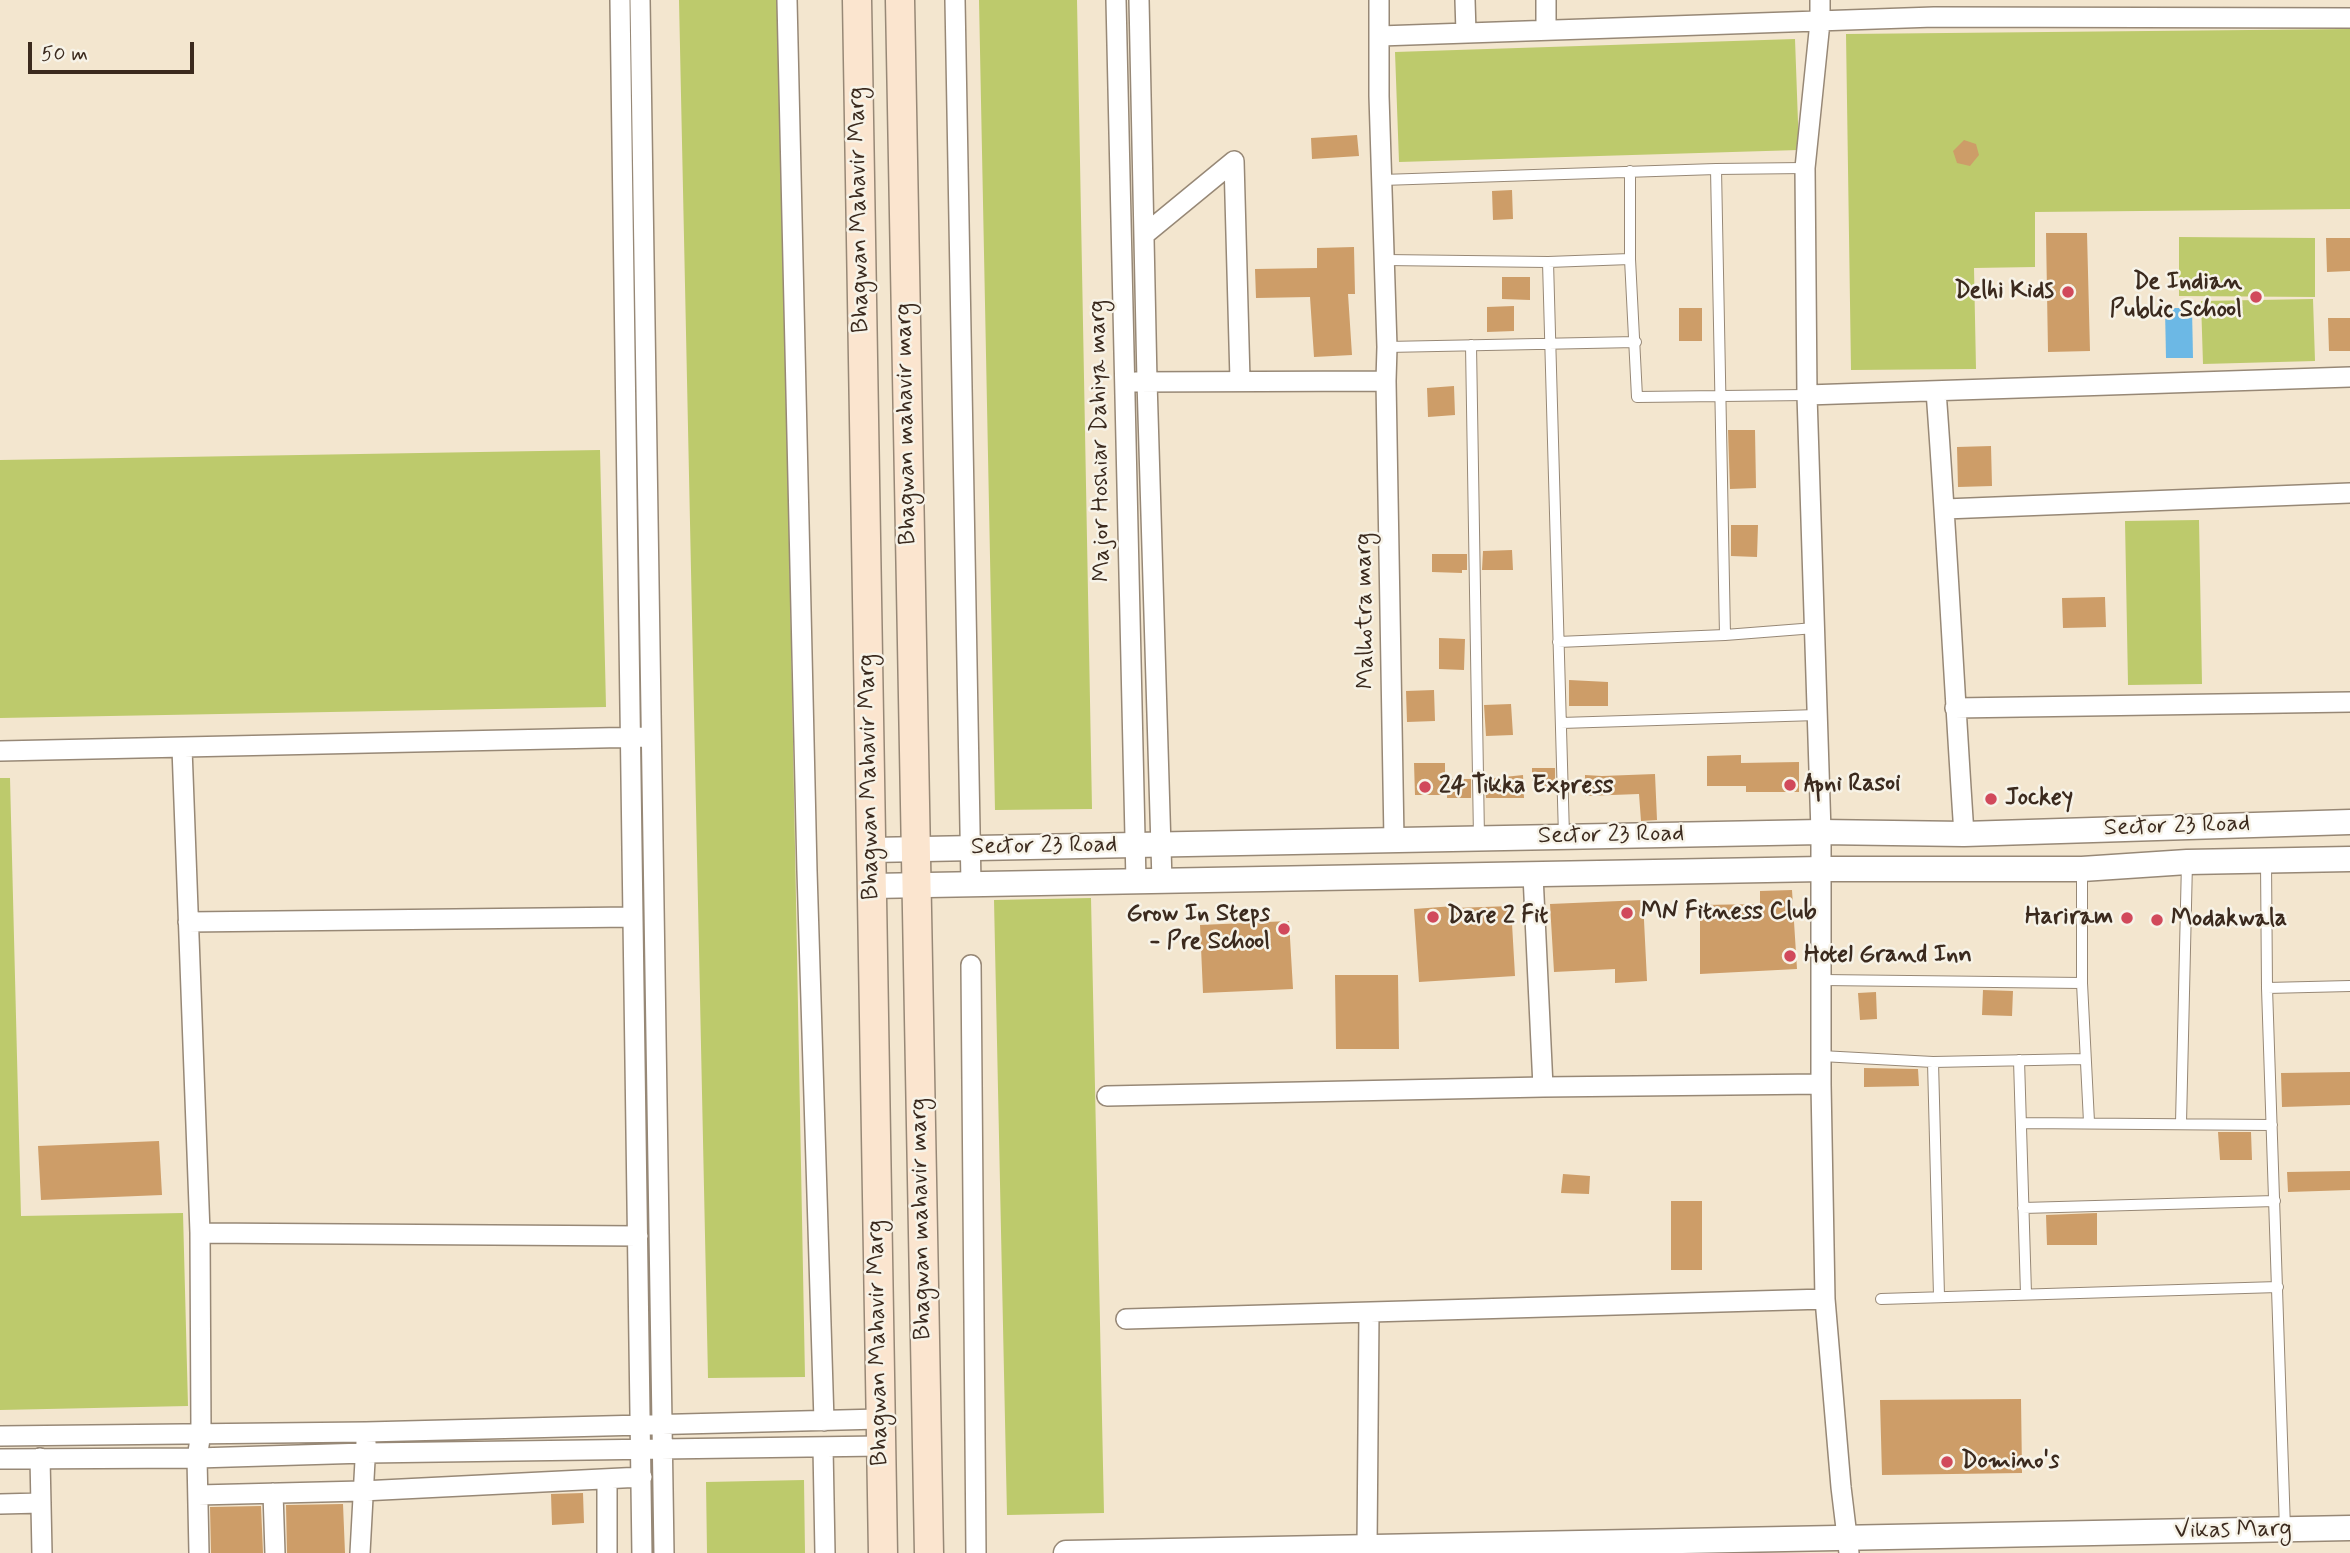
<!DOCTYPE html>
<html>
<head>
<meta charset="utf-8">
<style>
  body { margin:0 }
  #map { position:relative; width:2350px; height:1553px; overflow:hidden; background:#f3e6cf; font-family:Mynerve,sans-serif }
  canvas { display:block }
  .scale { position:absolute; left:28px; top:42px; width:166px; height:32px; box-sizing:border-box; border:4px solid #3b2a1e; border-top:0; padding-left:9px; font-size:21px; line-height:24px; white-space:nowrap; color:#3b2a1e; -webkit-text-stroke:5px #f7f3e8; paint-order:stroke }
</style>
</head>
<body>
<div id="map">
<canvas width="2350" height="1553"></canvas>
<div class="scale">50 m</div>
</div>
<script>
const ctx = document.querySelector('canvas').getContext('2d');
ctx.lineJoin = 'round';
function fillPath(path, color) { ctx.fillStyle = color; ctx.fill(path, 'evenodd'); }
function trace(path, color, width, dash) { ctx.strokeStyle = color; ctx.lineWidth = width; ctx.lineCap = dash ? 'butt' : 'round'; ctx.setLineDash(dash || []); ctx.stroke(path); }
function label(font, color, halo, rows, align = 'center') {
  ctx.font = font + ' Mynerve,sans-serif'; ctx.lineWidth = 5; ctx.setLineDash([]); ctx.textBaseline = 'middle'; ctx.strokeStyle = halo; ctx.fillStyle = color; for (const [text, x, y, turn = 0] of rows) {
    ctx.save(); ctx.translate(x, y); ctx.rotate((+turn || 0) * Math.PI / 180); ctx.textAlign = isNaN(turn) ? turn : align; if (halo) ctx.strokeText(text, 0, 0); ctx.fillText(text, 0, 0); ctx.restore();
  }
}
fillPath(new Path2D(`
  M 679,0 L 779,0 L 805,1377 L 708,1378 Z
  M 979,0 L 1077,0 L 1092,809 L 995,810 Z
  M 2350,29 L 2350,209 L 2035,212 L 2035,267 L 1974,268 L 1976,369 L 1851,370 L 1846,34 Z
  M 1795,39 L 1799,150 L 1399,162 L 1395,52 Z
  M 2179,237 L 2315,238 L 2315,297 L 2179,296 Z
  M 2313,299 L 2315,361 L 2203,364 L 2201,301 Z
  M 600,450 L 606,707 L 0,718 L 0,460 Z
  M 2199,520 L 2202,684 L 2128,685 L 2125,521 Z
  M 0,778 L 10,778 L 21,1216 L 183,1213 L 188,1406 L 0,1410 Z
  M 1091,898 L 1104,1513 L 1007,1515 L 994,900 Z
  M 804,1480 L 805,1553 L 707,1553 L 706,1482 Z`), '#bdca6c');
fillPath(new Path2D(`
  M 2165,308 L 2192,308 L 2193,358 L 2166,358 Z`), '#6cb8e5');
fillPath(new Path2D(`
  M 1357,135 L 1359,156 L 1312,159 L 1311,138 Z
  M 1964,140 L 1976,144 L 1979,155 L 1970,166 L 1957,163 L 1953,151 Z
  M 1512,190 L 1513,219 L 1493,220 L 1492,191 Z
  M 2046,233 L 2087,233 L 2090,351 L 2048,352 Z
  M 2326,238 L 2350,238 L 2350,271 L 2327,272 Z
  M 1354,247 L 1355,294 L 1348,294 L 1352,355 L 1314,357 L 1310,297 L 1256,298 L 1255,269 L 1317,268 L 1317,248 Z
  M 1502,277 L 1530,277 L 1530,300 L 1502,299 Z
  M 1514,306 L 1514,331 L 1487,332 L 1487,307 Z
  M 1679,308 L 1702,308 L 1702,341 L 1679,341 Z
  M 2328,318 L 2350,318 L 2350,351 L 2329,351 Z
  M 1454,386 L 1455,415 L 1428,417 L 1427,388 Z
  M 1728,430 L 1755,430 L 1756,488 L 1730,489 Z
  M 1991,446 L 1992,486 L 1958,487 L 1957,447 Z
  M 1731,525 L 1758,525 L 1757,557 L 1731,556 Z
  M 1512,550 L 1513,570 L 1482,570 L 1483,551 Z
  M 1432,554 L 1467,554 L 1467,570 L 1462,570 L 1462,573 L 1432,572 Z
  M 2105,597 L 2106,627 L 2063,628 L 2062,598 Z
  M 1439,638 L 1465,639 L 1464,670 L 1439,669 Z
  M 1569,680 L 1608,682 L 1608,706 L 1569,706 Z
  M 1434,690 L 1435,721 L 1407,722 L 1406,691 Z
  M 1511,704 L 1513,735 L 1486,736 L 1484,705 Z
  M 1741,755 L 1741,763 L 1799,762 L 1799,792 L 1746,792 L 1746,786 L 1707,786 L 1707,756 Z
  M 1414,763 L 1445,763 L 1445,795 L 1415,795 Z
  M 1532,768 L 1555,768 L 1555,789 L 1532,789 Z
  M 1655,774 L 1657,820 L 1641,821 L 1639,794 L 1585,796 L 1585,775 L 1602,776 Z
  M 1523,775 L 1524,798 L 1486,798 L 1485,779 Z
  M 1447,779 L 1471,779 L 1471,798 L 1447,798 Z
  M 1792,890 L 1797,969 L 1700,974 L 1700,905 L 1760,904 L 1760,891 Z
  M 1643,900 L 1647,981 L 1615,983 L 1615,969 L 1554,972 L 1550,904 Z
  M 1454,906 L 1455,908 L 1511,906 L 1515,976 L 1419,982 L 1414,909 Z
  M 1289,921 L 1293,989 L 1203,993 L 1200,925 Z
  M 1335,975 L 1398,975 L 1399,1049 L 1336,1049 Z
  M 1983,990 L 2013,991 L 2012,1016 L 1982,1015 Z
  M 1876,992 L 1877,1019 L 1860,1020 L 1858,993 Z
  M 1864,1068 L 1918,1069 L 1919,1086 L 1864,1087 Z
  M 2350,1072 L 2350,1105 L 2282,1107 L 2281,1073 Z
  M 2218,1132 L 2251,1132 L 2252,1160 L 2220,1160 Z
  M 159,1141 L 162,1195 L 41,1200 L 38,1146 Z
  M 2350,1171 L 2350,1190 L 2288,1192 L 2287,1172 Z
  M 1563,1174 L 1590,1176 L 1589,1194 L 1561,1193 Z
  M 1671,1201 L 1702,1201 L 1702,1270 L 1671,1270 Z
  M 2097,1213 L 2097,1245 L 2047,1245 L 2046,1215 Z
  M 2021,1399 L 2022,1473 L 1882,1475 L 1880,1400 Z
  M 583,1493 L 584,1523 L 552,1525 L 551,1494 Z
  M 343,1504 L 345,1553 L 287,1553 L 286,1505 Z
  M 261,1506 L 263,1553 L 211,1553 L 210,1507 Z`), '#cd9d68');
const service = new Path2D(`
  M 1716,169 L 1725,635
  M 1630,171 L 1630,259 L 1637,397 L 1807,395
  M 1382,180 L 1716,169 L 1805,168
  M 1385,260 L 1548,262 L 1630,259
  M 1548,262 L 1564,836
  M 1471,345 L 1479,838
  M 1387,347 L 1636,342
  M 1558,642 L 1725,635 L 1815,628
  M 1561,723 L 1817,715
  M 2266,862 L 2267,988 L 2285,1529
  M 2082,871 L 2082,983 L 2089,1122
  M 1822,980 L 2082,983
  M 2267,988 L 2350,986
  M 1821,1056 L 1933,1062 L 2085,1059
  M 2019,1060 L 2026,1294
  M 1933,1062 L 1939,1296
  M 2022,1123 L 2272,1125
  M 2181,1123 L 2187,862
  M 2023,1208 L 2275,1201
  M 1881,1299 L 2278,1287`);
const minor = new Path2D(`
  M 620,0 L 642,1553
  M 640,0 L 664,1553
  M 787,0 L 807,871 L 824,1421
  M 955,0 L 971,884
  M 1116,0 L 1136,881
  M 1139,0 L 1147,381 L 1162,881
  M 1379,0 L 1379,96 L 1387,347 L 1386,381 L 1394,840
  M 1465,0 L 1466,33
  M 1546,0 L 1546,30
  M 1820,0 L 1820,22 L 1805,168 L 1807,395 L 1821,832 L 1821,1084 L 1825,1299 L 1841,1487 L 1849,1553
  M 1380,36 L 1934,17 L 2350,18
  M 1144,235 L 1234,161 L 1240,380
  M 1135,382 L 1386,381
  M 1936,391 C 1947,538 1954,686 1964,834
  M 1807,395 L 2350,377
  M 1945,509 L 2350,493
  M 1955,708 L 2350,702
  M 182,748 L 200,1233 L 201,1433 L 197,1458 L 199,1553
  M 0,751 L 644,737
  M 1533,875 L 1543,1087
  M 188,922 L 633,917
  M 971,965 L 976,1553
  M 1107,1096 L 1543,1087 L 1821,1084
  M 200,1233 L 638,1236
  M 1126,1319 L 1825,1299
  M 0,1436 L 366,1432 L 880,1419
  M 823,1447 L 825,1553
  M 40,1458 L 42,1553
  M 0,1459 L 197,1458 L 366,1453 L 881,1446
  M 273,1493 L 275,1553
  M 198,1495 L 362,1491 L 642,1477
  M 0,1504 L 41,1503
  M 1367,1547 L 1369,1313
  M 360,1553 L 366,1442
  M 607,1553 L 607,1479`);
const tertiary = new Path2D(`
  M 871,850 L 1821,832 L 1964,834 L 2350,822
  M 872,886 L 1822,869 L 2082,869 L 2187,862 L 2350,859
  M 1066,1553 L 2350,1528`);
const secondary = new Path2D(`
  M 857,0 L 883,1553
  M 900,0 L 929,1553`);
trace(service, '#978876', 12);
trace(minor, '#978876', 22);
trace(tertiary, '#978876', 27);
trace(secondary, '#978876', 31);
trace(service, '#fff', 10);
trace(minor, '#fff', 19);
trace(tertiary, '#fff', 24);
trace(secondary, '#fbe5cf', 28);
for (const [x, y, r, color] of [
  [2068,292,7,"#d1495b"],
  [2256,297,7,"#d1495b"],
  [1790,785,7,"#d1495b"],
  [1425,787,7,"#d1495b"],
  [1991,799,7,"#d1495b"],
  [1627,913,7,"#d1495b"],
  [1433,917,7,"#d1495b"],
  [2127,918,7,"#d1495b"],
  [2157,920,7,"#d1495b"],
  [1284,929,7,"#d1495b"],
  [1790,956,7,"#d1495b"],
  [1947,1462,7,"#d1495b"]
]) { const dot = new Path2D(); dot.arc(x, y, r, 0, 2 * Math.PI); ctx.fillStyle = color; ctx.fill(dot); trace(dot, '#f7f3e8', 2.5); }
label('24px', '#3b2a1e', '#f7f3e8', [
  ["Bhagwan Mahavir Marg",860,210,-91],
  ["Bhagwan mahavir marg",907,424,-91],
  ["Major Hoshiar Dahiya marg",1101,441,-91],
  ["Malhotra marg",1366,611,-91],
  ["Bhagwan Mahavir Marg",870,777,-91],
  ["Sector 23 Road",2177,827,-2],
  ["Sector 23 Road",1611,836,-1],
  ["Sector 23 Road",1044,847,-1],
  ["Bhagwan mahavir marg",922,1219,-91],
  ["Bhagwan Mahavir Marg",879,1343,-91],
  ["Vikas Marg",2233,1531,-1]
]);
label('bold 24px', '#3b2a1e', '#f7f3e8', [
  ["De Indian",2242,283,"right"],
  ["Public School",2242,311,"right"],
  ["Delhi Kids",2054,292,"right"],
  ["Apni Rasoi",1804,785],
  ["24 Tikka Express",1439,787],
  ["Jockey",2005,799],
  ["MN Fitness Club",1641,913],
  ["Grow In Steps",1270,915,"right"],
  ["- Pre School",1270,943,"right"],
  ["Dare 2 Fit",1447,917],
  ["Hariram",2113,918,"right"],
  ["Modakwala",2171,920],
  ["Hotel Grand Inn",1804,956],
  ["Domino's",1961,1462]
], 'left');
</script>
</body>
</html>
